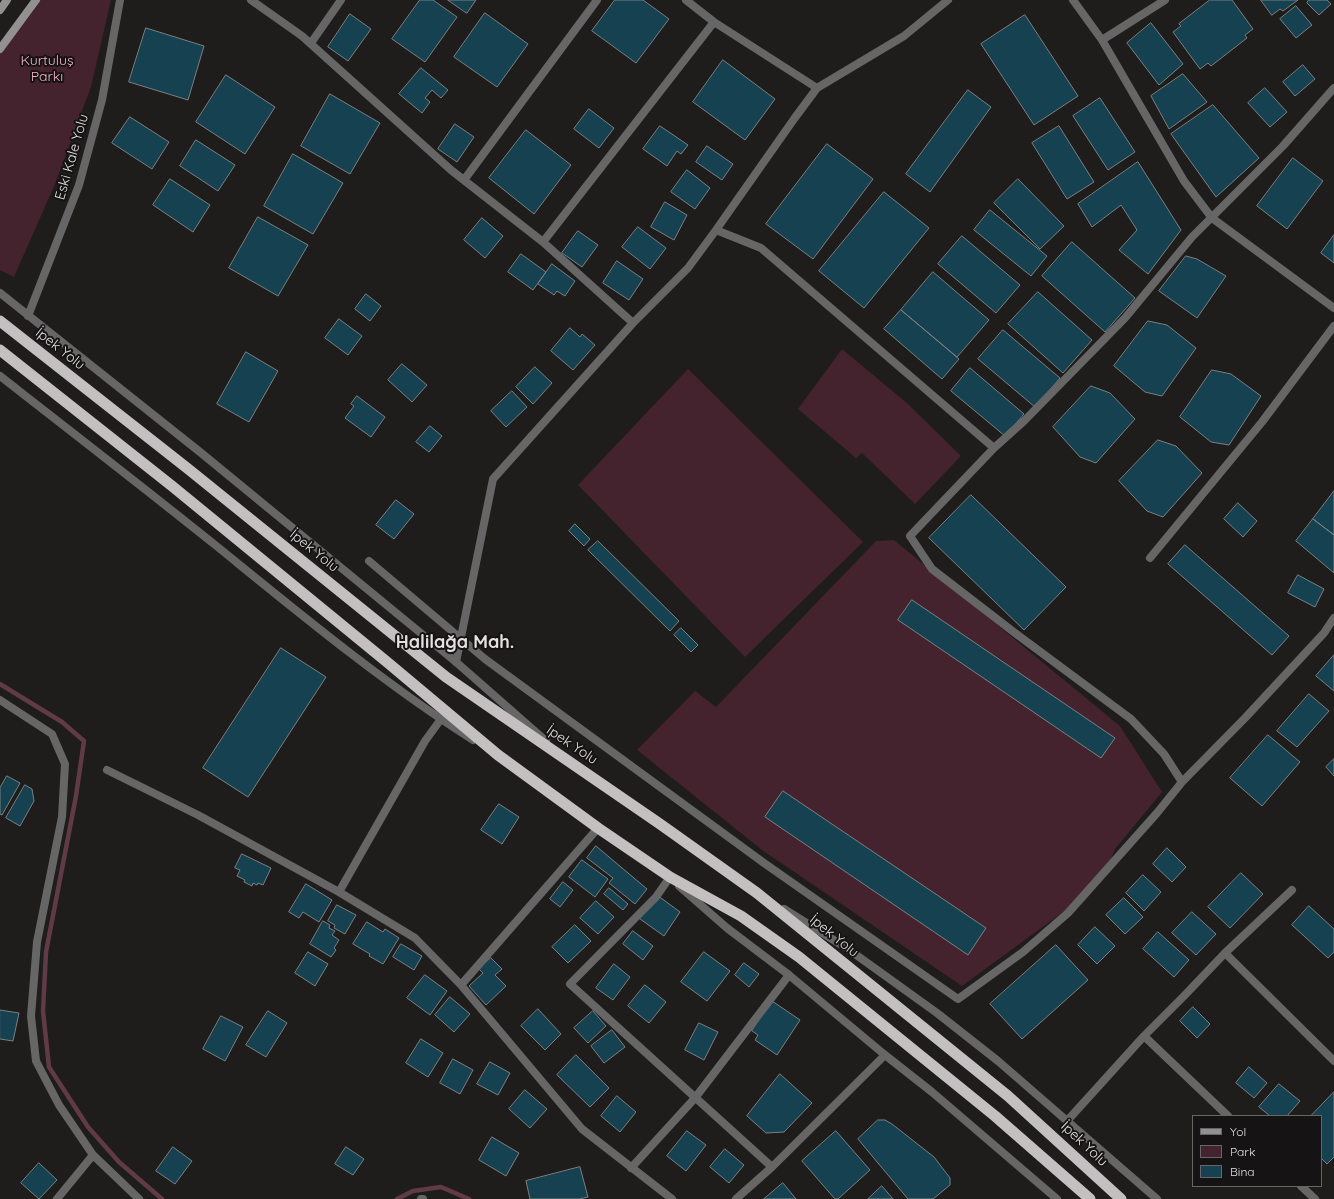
<!DOCTYPE html>
<html>
<head>
<meta charset="utf-8">
<style>
  body { margin:0 }
  #map { position:relative; width:1334px; height:1199px; overflow:hidden; background:#1f1c1c; font-family:Quicksand,sans-serif }
  canvas { display:block }
  .legend { position:absolute; left:1192px; top:1115px; width:130px; height:72px; box-sizing:border-box; background:#151313; border:1px solid #676565; margin:0; padding:5px 7px; list-style:none; font-size:12px; color:#e1dfdf }
  .legend li { display:flex; align-items:center; gap:8px; height:20px }
  .legend b { width:20px; border:1px solid #676565 }
</style>
</head>
<body>
<div id="map">
<canvas width="1334" height="1199"></canvas>
<ul class="legend">
<li><b style="height:5px;background:#939091"></b>Yol</li>
<li><b style="height:11px;background:#44222e"></b>Park</li>
<li><b style="height:11px;background:#154150"></b>Bina</li>
</ul>
</div>
<script>
const ctx = document.querySelector('canvas').getContext('2d');
ctx.lineJoin = 'round';
function fillPath(path, color) { ctx.fillStyle = color; ctx.fill(path, 'evenodd'); }
function trace(path, color, width, dash) { ctx.strokeStyle = color; ctx.lineWidth = width; ctx.lineCap = dash ? 'butt' : 'round'; ctx.setLineDash(dash || []); ctx.stroke(path); }
function label(font, color, halo, rows, align = 'center') {
  ctx.font = font + ' Quicksand,sans-serif'; ctx.lineWidth = 4; ctx.setLineDash([]); ctx.textBaseline = 'middle'; ctx.strokeStyle = halo; ctx.fillStyle = color; for (const [text, x, y, turn = 0] of rows) {
    ctx.save(); ctx.translate(x, y); ctx.rotate((+turn || 0) * Math.PI / 180); ctx.textAlign = isNaN(turn) ? turn : align; if (halo) ctx.strokeText(text, 0, 0); ctx.fillText(text, 0, 0); ctx.restore();
  }
}
fillPath(new Path2D(`
  M 40,0 L 111,0 L 91,87 L 55,184 L 14,277 L 0,270 L 0,53 Z
  M 842,349 L 908,404 L 961,456 L 915,504 L 862,453 L 856,458 L 798,409 Z
  M 688,369 L 863,542 L 745,657 L 578,485 Z
  M 894,540 L 1120,726 L 1162,792 L 1115,849 L 1110,862 L 1070,907 L 962,986 L 762,850 L 637,750 L 695,691 L 716,707 L 876,541 Z`), '#44222e');
trace(new Path2D(`
  M 0,684 L 62,722 L 84,741 L 76,796 L 46,952 L 43,1011 L 49,1067 L 88,1127 L 119,1162 L 162,1199
  M 397,1199 L 413,1191 L 441,1187 L 469,1199`), '#603b47', 4.5);
const building = new Path2D(`
  M 420,0 L 433,0 L 457,17 L 425,62 L 392,39 Z
  M 448,0 L 476,0 L 467,13 Z
  M 615,0 L 643,0 L 669,19 L 636,63 L 592,31 Z
  M 1210,0 L 1232,0 L 1253,29 L 1245,35 L 1247,38 L 1211,66 L 1208,63 L 1200,69 L 1173,32 L 1181,26 L 1179,24 Z
  M 1261,0 L 1298,0 L 1283,11 L 1280,9 L 1272,15 Z
  M 1309,0 L 1327,0 L 1331,4 L 1319,15 L 1307,3 Z
  M 1296,6 L 1312,25 L 1296,38 L 1280,19 Z
  M 485,13 L 528,44 L 497,87 L 454,57 Z
  M 350,14 L 371,29 L 348,61 L 328,47 Z
  M 1025,15 L 1078,96 L 1034,125 L 981,44 Z
  M 1151,23 L 1183,64 L 1159,85 L 1127,43 Z
  M 146,28 L 204,46 L 188,100 L 129,82 Z
  M 723,60 L 775,99 L 745,140 L 693,102 Z
  M 1303,65 L 1315,79 L 1295,96 L 1283,82 Z
  M 421,68 L 448,90 L 441,98 L 432,90 L 425,98 L 430,102 L 422,113 L 399,94 Z
  M 1183,74 L 1207,102 L 1169,129 L 1151,96 Z
  M 226,75 L 275,107 L 245,154 L 196,122 Z
  M 1265,88 L 1287,112 L 1270,127 L 1248,103 Z
  M 968,90 L 991,107 L 930,192 L 906,174 Z
  M 330,94 L 380,123 L 350,174 L 301,146 Z
  M 1100,98 L 1135,152 L 1108,170 L 1073,116 Z
  M 1213,105 L 1259,158 L 1216,197 L 1171,134 Z
  M 589,109 L 614,128 L 599,148 L 574,129 Z
  M 130,117 L 169,142 L 152,169 L 112,143 Z
  M 455,124 L 474,137 L 457,162 L 438,149 Z
  M 660,126 L 688,145 L 681,154 L 677,151 L 667,166 L 643,149 Z
  M 1059,126 L 1094,182 L 1067,199 L 1032,143 Z
  M 526,130 L 571,165 L 534,214 L 489,178 Z
  M 196,140 L 235,165 L 218,191 L 180,166 Z
  M 827,144 L 873,179 L 813,259 L 766,224 Z
  M 707,146 L 733,164 L 722,180 L 696,162 Z
  M 293,154 L 343,183 L 313,234 L 264,206 Z
  M 1293,158 L 1323,181 L 1287,229 L 1257,206 Z
  M 1138,162 L 1181,230 L 1148,274 L 1119,250 L 1137,230 L 1121,205 L 1092,227 L 1078,204 Z
  M 687,170 L 710,188 L 695,209 L 671,192 Z
  M 170,179 L 210,205 L 193,232 L 153,205 Z
  M 1018,179 L 1064,226 L 1040,249 L 994,203 Z
  M 884,192 L 929,228 L 864,308 L 819,271 Z
  M 665,202 L 687,215 L 674,240 L 651,227 Z
  M 990,210 L 1047,256 L 1031,276 L 974,230 Z
  M 258,217 L 308,245 L 278,296 L 229,268 Z
  M 482,218 L 503,236 L 485,258 L 464,240 Z
  M 638,227 L 666,248 L 650,269 L 622,247 Z
  M 578,231 L 598,245 L 582,267 L 562,253 Z
  M 1334,235 L 1334,263 L 1321,253 Z
  M 962,236 L 1020,285 L 996,313 L 938,264 Z
  M 1072,242 L 1135,298 L 1105,332 L 1042,276 Z
  M 521,254 L 546,272 L 533,290 L 508,272 Z
  M 1186,256 L 1197,259 L 1226,276 L 1197,318 L 1159,291 Z
  M 617,261 L 643,279 L 629,300 L 603,283 Z
  M 552,264 L 575,281 L 565,296 L 557,291 L 554,295 L 538,284 Z
  M 933,272 L 989,320 L 957,357 L 901,310 Z
  M 1038,292 L 1092,340 L 1063,373 L 1008,324 Z
  M 366,294 L 381,306 L 370,321 L 355,309 Z
  M 901,310 L 959,359 L 942,379 L 884,329 Z
  M 339,319 L 362,336 L 348,355 L 325,338 Z
  M 1148,321 L 1167,325 L 1196,348 L 1162,396 L 1145,392 L 1114,366 Z
  M 570,328 L 580,337 L 582,334 L 595,345 L 573,370 L 551,351 Z
  M 1003,330 L 1060,378 L 1035,407 L 978,359 Z
  M 246,352 L 278,371 L 249,422 L 217,404 Z
  M 402,364 L 427,385 L 412,402 L 388,380 Z
  M 535,367 L 552,383 L 533,404 L 516,387 Z
  M 970,368 L 1024,414 L 1005,436 L 951,391 Z
  M 1212,370 L 1231,374 L 1261,396 L 1229,445 L 1211,442 L 1180,417 Z
  M 1091,386 L 1110,393 L 1135,419 L 1096,463 L 1080,457 L 1053,427 Z
  M 512,391 L 527,407 L 506,427 L 491,411 Z
  M 357,396 L 385,417 L 371,437 L 345,418 L 354,406 L 351,404 Z
  M 430,426 L 442,436 L 429,452 L 416,442 Z
  M 1158,440 L 1176,446 L 1202,473 L 1163,517 L 1147,511 L 1119,481 Z
  M 1334,491 L 1334,535 L 1313,519 Z
  M 971,495 L 1066,587 L 1024,630 L 929,538 Z
  M 396,500 L 414,514 L 394,539 L 376,525 Z
  M 1238,503 L 1257,521 L 1243,537 L 1224,519 Z
  M 1313,519 L 1334,535 L 1334,573 L 1296,541 Z
  M 575,524 L 590,539 L 584,546 L 569,531 Z
  M 598,541 L 679,621 L 670,631 L 588,550 Z
  M 1185,545 L 1289,636 L 1272,655 L 1168,564 Z
  M 1298,575 L 1324,589 L 1315,607 L 1288,593 Z
  M 912,600 L 1115,738 L 1101,758 L 898,620 Z
  M 681,628 L 698,645 L 691,652 L 674,635 Z
  M 281,648 L 326,677 L 248,797 L 203,768 Z
  M 1334,655 L 1334,691 L 1316,676 Z
  M 1309,694 L 1329,711 L 1297,747 L 1277,731 Z
  M 1268,735 L 1300,762 L 1262,806 L 1230,778 Z
  M 1334,759 L 1334,776 L 1326,767 Z
  M 7,776 L 20,783 L 2,815 L 0,814 L 0,788 Z
  M 25,785 L 32,789 L 34,801 L 20,826 L 6,818 Z
  M 783,791 L 986,928 L 968,955 L 765,817 Z
  M 499,804 L 519,817 L 502,844 L 481,830 Z
  M 596,846 L 647,889 L 635,904 L 609,883 L 613,878 L 587,858 Z
  M 1167,848 L 1186,867 L 1172,882 L 1153,864 Z
  M 242,854 L 271,868 L 263,885 L 258,883 L 257,885 L 253,883 L 252,886 L 244,882 L 245,880 L 237,876 L 240,870 L 235,868 Z
  M 582,860 L 608,879 L 595,897 L 569,877 Z
  M 1241,873 L 1263,894 L 1230,928 L 1208,907 Z
  M 1143,875 L 1161,892 L 1144,911 L 1126,893 Z
  M 563,882 L 573,890 L 560,907 L 550,899 Z
  M 306,884 L 332,900 L 319,922 L 303,912 L 299,918 L 289,912 Z
  M 609,888 L 628,904 L 623,910 L 604,894 Z
  M 657,895 L 680,912 L 664,936 L 640,919 Z
  M 1124,898 L 1143,917 L 1125,934 L 1106,915 Z
  M 596,901 L 614,917 L 598,934 L 580,918 Z
  M 337,905 L 356,915 L 345,934 L 334,928 L 335,925 L 328,921 Z
  M 1309,906 L 1334,929 L 1334,952 L 1328,958 L 1292,925 Z
  M 1192,912 L 1216,934 L 1196,955 L 1172,933 Z
  M 323,921 L 330,925 L 329,928 L 335,931 L 332,935 L 339,940 L 334,948 L 336,950 L 331,957 L 310,944 Z
  M 367,922 L 383,932 L 385,929 L 399,938 L 383,964 L 369,956 L 370,954 L 353,944 Z
  M 575,925 L 591,941 L 568,963 L 552,947 Z
  M 1095,927 L 1115,946 L 1097,964 L 1078,945 Z
  M 633,931 L 653,946 L 643,960 L 623,944 Z
  M 1158,932 L 1189,960 L 1174,977 L 1143,949 Z
  M 401,944 L 422,956 L 414,970 L 393,957 Z
  M 1056,945 L 1088,980 L 1022,1039 L 990,1004 Z
  M 308,952 L 328,964 L 315,986 L 295,973 Z
  M 704,952 L 730,971 L 707,1001 L 681,982 Z
  M 491,958 L 502,969 L 495,975 L 506,986 L 486,1005 L 469,986 L 483,973 L 479,969 Z
  M 744,963 L 759,974 L 749,987 L 735,975 Z
  M 614,964 L 630,977 L 613,1000 L 596,988 Z
  M 425,975 L 447,991 L 430,1015 L 407,998 Z
  M 645,985 L 666,1002 L 649,1023 L 628,1006 Z
  M 450,997 L 470,1014 L 454,1032 L 435,1015 Z
  M 772,1001 L 800,1020 L 777,1055 L 755,1040 L 758,1035 L 752,1031 Z
  M 1193,1007 L 1210,1024 L 1197,1038 L 1180,1021 Z
  M 538,1009 L 561,1034 L 545,1050 L 521,1026 Z
  M 0,1010 L 19,1013 L 13,1041 L 0,1039 Z
  M 268,1011 L 287,1023 L 266,1057 L 246,1045 Z
  M 593,1011 L 606,1026 L 588,1043 L 574,1028 Z
  M 221,1016 L 243,1027 L 225,1061 L 203,1049 Z
  M 699,1023 L 718,1032 L 704,1060 L 685,1050 Z
  M 612,1030 L 625,1047 L 604,1063 L 591,1046 Z
  M 421,1039 L 443,1053 L 428,1077 L 406,1063 Z
  M 576,1055 L 609,1088 L 590,1107 L 557,1075 Z
  M 453,1059 L 473,1070 L 460,1094 L 440,1083 Z
  M 490,1062 L 510,1073 L 498,1095 L 477,1084 Z
  M 1249,1067 L 1267,1083 L 1254,1098 L 1236,1083 Z
  M 780,1074 L 812,1103 L 784,1132 L 766,1133 L 747,1116 Z
  M 1279,1084 L 1300,1101 L 1287,1116 L 1270,1116 L 1259,1107 Z
  M 525,1090 L 547,1109 L 530,1128 L 509,1109 Z
  M 1334,1092 L 1334,1157 L 1327,1164 L 1321,1158 L 1321,1116 L 1311,1116 Z
  M 617,1096 L 636,1112 L 620,1132 L 601,1116 Z
  M 878,1120 L 885,1120 L 892,1124 L 934,1157 L 950,1178 L 950,1185 L 933,1199 L 908,1199 L 858,1139 Z
  M 687,1131 L 706,1145 L 686,1171 L 667,1156 Z
  M 836,1131 L 870,1170 L 838,1199 L 835,1199 L 802,1161 Z
  M 492,1137 L 519,1153 L 506,1176 L 479,1160 Z
  M 173,1147 L 192,1161 L 175,1184 L 156,1171 Z
  M 346,1147 L 364,1159 L 353,1175 L 335,1164 Z
  M 725,1149 L 744,1165 L 729,1183 L 710,1167 Z
  M 39,1163 L 57,1180 L 39,1199 L 21,1183 Z
  M 580,1167 L 588,1197 L 579,1199 L 530,1199 L 526,1181 Z
  M 783,1183 L 796,1199 L 764,1199 Z
  M 882,1186 L 893,1199 L 868,1199 Z`);
fillPath(building, '#154150');
trace(building, '#7c8081', 1);
trace(new Path2D(`
  M 251,0 L 302,36 L 451,170 L 543,242 L 633,323
  M 686,0 L 714,22 L 817,88
  M 1073,0 L 1102,40 L 1184,181 L 1212,218 L 1334,308
  M 1102,40 L 1165,0
  M 311,43 L 341,0
  M 464,180 L 597,0
  M 716,230 L 761,248 L 994,448
  M 543,242 L 714,22
  M 1150,558 L 1262,422 L 1334,326
  M 369,561 L 485,659 L 764,863 L 958,999 L 1023,952 L 1068,913 L 1157,813 L 1182,782 L 1245,718 L 1324,633 L 1334,618
  M 456,662 L 493,479 L 633,323 L 688,268 L 716,230 L 794,119 L 817,88 L 904,36 L 948,0
  M 0,700 L 52,734 L 65,764 L 62,817 L 37,942 L 31,1016 L 36,1061 L 59,1105 L 93,1155 L 139,1199
  M 107,770 L 198,815 L 339,892 L 415,938 L 461,985 L 582,1129 L 672,1199
  M 1182,782 L 1164,754 L 1131,719 L 1015,633 L 932,569 L 910,536 L 994,448 L 1024,421 L 1125,318 L 1192,237 L 1283,146 L 1334,88
  M 670,877 L 656,897 L 570,984 L 772,1167
  M 339,892 L 425,741 L 441,719
  M 1225,953 L 1334,1061
  M 461,985 L 598,828
  M 1144,1036 L 1228,1116
  M 1067,1121 L 1144,1036 L 1183,997 L 1225,953 L 1292,890
  M 631,1168 L 695,1098 L 789,975
  M 1301,1186 L 1315,1199
  M 57,1199 L 93,1155
  M 421,1199 L 423,1199
  M 736,1199 L 772,1167 L 885,1055`), '#676666', 8);
trace(new Path2D(`
  M 0,293 L 200,452 L 456,662 L 546,741
  M 28,316 L 79,185 L 102,100 L 120,0
  M 0,376 C 72,432 143,487 214,544 C 298,612 382,682 473,740
  M 679,886 L 727,928 L 789,975 L 885,1055 L 932,1092 L 1057,1199
  M 784,909 L 848,949 L 937,1013 L 998,1061 L 1157,1199`), '#676666', 8);
trace(new Path2D(`
  M 0,10 L 7,0
  M 0,49 L 36,0`), '#939091', 8);
trace(new Path2D(`
  M 0,321 L 187,468 L 446,677 L 660,824 L 757,893 L 1008,1096 L 1121,1199
  M 0,350 L 172,486 L 387,662 L 498,755 L 598,828 L 670,877 L 741,916 L 799,957 L 995,1116 L 1090,1199`), '#c4bfc0', 11);
label('14px', '#f8b3c9', '#151313', [
  ["Kurtuluş",47,61],
  ["Parkı",47,77]
]);
label('14px', '#e1dfdf', '#151313', [
  ["Eski Kale Yolu",72,157,-74],
  ["İpek Yolu",60,349,38],
  ["İpek Yolu",314,551,39],
  ["İpek Yolu",572,745,34],
  ["İpek Yolu",834,936,39],
  ["İpek Yolu",1084,1144,43]
]);
label('bold 18px', '#e5e1e2', '#151313', [
  ["Halilağa Mah.",455,643]
]);
</script>
</body>
</html>
